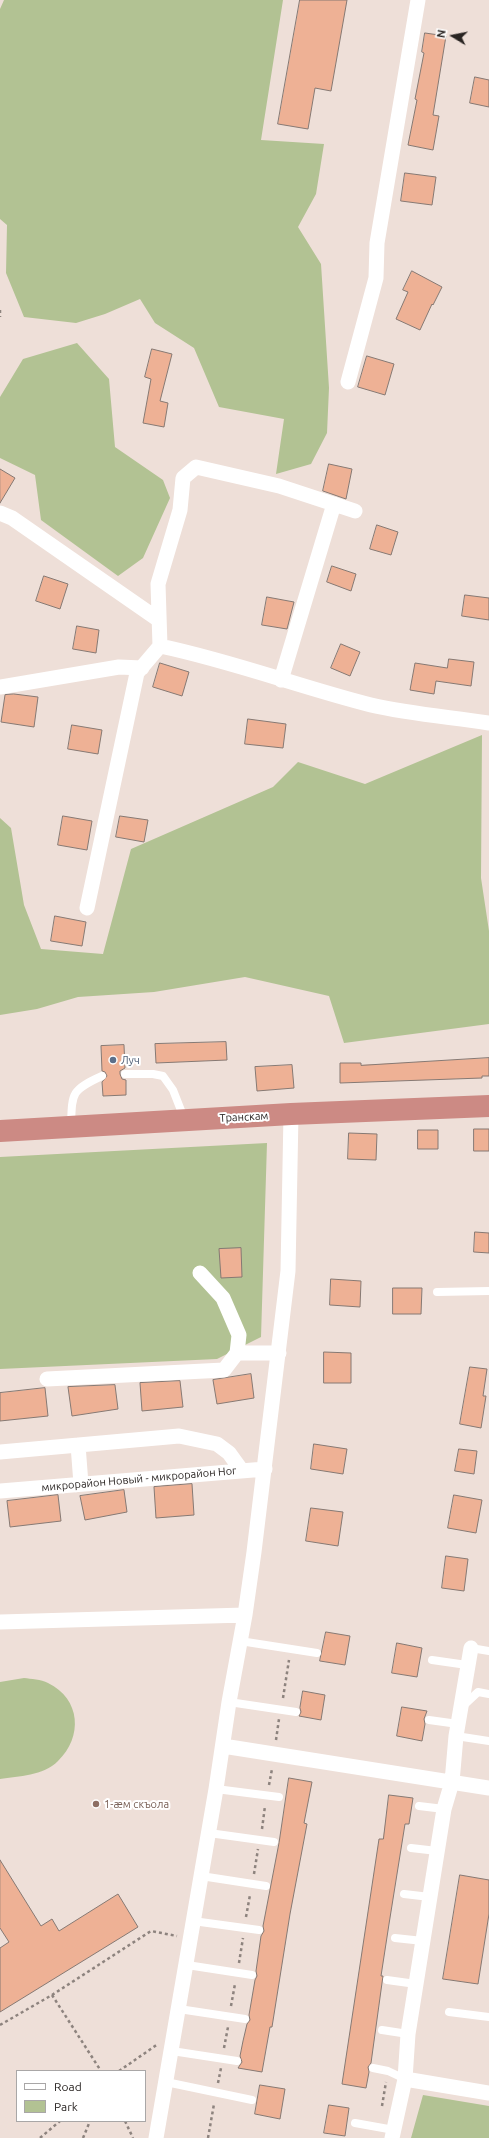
<!DOCTYPE html>
<html>
<head>
<meta charset="utf-8">
<style>
  body { margin:0 }
  #map { position:relative; width:489px; height:2138px; overflow:hidden; background:#eedfd8; font-family:Ubuntu,sans-serif }
  canvas { display:block }
  .legend { position:absolute; left:16px; top:2070px; width:130px; height:52px; box-sizing:border-box; background:#fff; border:1px solid #a9a7a7; margin:0; padding:5px 7px; list-style:none; font-size:12px; color:#292422 }
  .legend li { display:flex; align-items:center; gap:8px; height:20px }
  .legend b { width:20px; border:1px solid #a9a7a7 }
  .north { position:absolute; left:433px; top:16px; width:40px; height:40px; -webkit-text-stroke:3px #fff; paint-order:stroke; rotate:280deg; font-size:11px; font-weight:700; line-height:16px; text-align:center; color:#292422 }
  .north::after { content:''; display:block; margin:auto; width:14px; height:18px; background:#292422; clip-path:polygon(50% 0,100% 100%,50% 72%,0 100%) }
</style>
</head>
<body>
<div id="map">
<canvas width="489" height="2138"></canvas>
<ul class="legend">
<li><b style="height:5px;background:#fff"></b>Road</li>
<li><b style="height:11px;background:#b2c293"></b>Park</li>
</ul>
<div class="north">N</div>
</div>
<script>
const ctx = document.querySelector('canvas').getContext('2d');
ctx.lineJoin = 'round';
function fillPath(path, color) { ctx.fillStyle = color; ctx.fill(path, 'evenodd'); }
function trace(path, color, width, dash) { ctx.strokeStyle = color; ctx.lineWidth = width; ctx.lineCap = dash ? 'butt' : 'round'; ctx.setLineDash(dash || []); ctx.stroke(path); }
function label(font, color, halo, rows, align = 'center') {
  ctx.font = font + ' Ubuntu,sans-serif'; ctx.lineWidth = 4; ctx.setLineDash([]); ctx.textBaseline = 'middle'; ctx.strokeStyle = halo; ctx.fillStyle = color; for (const [text, x, y, turn = 0] of rows) {
    ctx.save(); ctx.translate(x, y); ctx.rotate((+turn || 0) * Math.PI / 180); ctx.textAlign = isNaN(turn) ? turn : align; if (halo) ctx.strokeText(text, 0, 0); ctx.fillText(text, 0, 0); ctx.restore();
  }
}
fillPath(new Path2D(`
  M 4,0 L 283,0 L 261,140 L 324,144 L 316,194 L 298,227 L 321,264 L 329,388 L 327,433 L 311,464 L 276,474 L 284,419 L 219,407 L 194,348 L 155,323 L 140,299 L 105,314 L 76,323 L 24,317 L 6,273 L 7,225 L 0,219 L 0,9 Z
  M 77,343 L 109,379 L 115,447 L 163,480 L 170,498 L 143,558 L 118,576 L 41,520 L 35,475 L 0,458 L 0,397 L 23,359 Z
  M 482,735 L 481,878 L 489,931 L 489,1024 L 344,1043 L 329,996 L 245,977 L 154,992 L 78,997 L 37,1009 L 0,1015 L 0,818 L 11,828 L 24,905 L 41,949 L 103,954 L 131,849 L 273,787 L 298,762 L 365,784 Z
  M 267,1143 L 261,1337 L 217,1359 L 0,1369 L 0,1157 Z
  M 24,1678 C 31,1679 41,1679 48,1683 C 81,1699 83,1737 58,1761 C 43,1776 19,1776 0,1779 L 0,1682 Z
  M 423,2095 L 489,2106 L 489,2138 L 411,2138 Z`), '#b2c293');
const building = new Path2D(`
  M 300,0 L 347,0 L 331,91 L 315,88 L 308,129 L 278,124 Z
  M 425,33 L 446,36 L 433,115 L 439,116 L 433,150 L 408,145 L 417,100 L 415,99 L 424,53 L 422,52 Z
  M 475,77 L 489,80 L 489,107 L 470,103 Z
  M 405,173 L 436,177 L 432,205 L 401,201 Z
  M 412,271 L 442,287 L 433,305 L 432,304 L 420,330 L 396,319 L 408,292 L 403,290 Z
  M 152,349 L 172,354 L 160,401 L 168,403 L 164,427 L 143,423 L 151,379 L 145,377 Z
  M 367,356 L 394,364 L 385,395 L 358,387 Z
  M 329,464 L 352,469 L 346,499 L 323,491 Z
  M 0,469 L 15,478 L 0,503 Z
  M 377,525 L 398,532 L 391,555 L 370,549 Z
  M 332,566 L 356,574 L 351,591 L 327,582 Z
  M 44,576 L 68,584 L 60,609 L 36,601 Z
  M 465,595 L 489,598 L 489,620 L 462,616 Z
  M 267,597 L 294,602 L 287,629 L 262,625 Z
  M 77,626 L 99,630 L 96,653 L 73,649 Z
  M 341,644 L 360,652 L 350,676 L 331,668 Z
  M 449,659 L 474,662 L 471,686 L 436,681 L 434,694 L 410,690 L 415,663 L 447,668 Z
  M 160,663 L 189,672 L 182,696 L 153,687 Z
  M 14,694 L 38,697 L 34,727 L 1,722 L 5,695 Z
  M 248,719 L 286,724 L 283,748 L 245,744 Z
  M 72,725 L 102,730 L 98,754 L 68,749 Z
  M 63,816 L 92,821 L 87,850 L 58,845 Z
  M 120,816 L 148,820 L 144,842 L 116,837 Z
  M 55,916 L 86,922 L 82,946 L 51,941 Z
  M 226,1042 L 227,1060 L 156,1063 L 155,1044 Z
  M 124,1045 L 125,1068 L 120,1071 L 120,1074 L 122,1079 L 126,1080 L 126,1095 L 103,1096 L 102,1082 L 107,1076 L 105,1072 L 102,1071 L 101,1046 Z
  M 489,1058 L 489,1076 L 482,1076 L 482,1078 L 340,1083 L 340,1063 L 361,1063 L 361,1065 Z
  M 292,1065 L 294,1088 L 257,1091 L 255,1067 Z
  M 474,1129 L 489,1129 L 489,1151 L 474,1151 Z
  M 418,1130 L 438,1130 L 438,1149 L 418,1149 Z
  M 349,1133 L 377,1134 L 376,1160 L 348,1159 Z
  M 475,1232 L 489,1233 L 489,1253 L 474,1252 Z
  M 241,1248 L 242,1277 L 221,1278 L 219,1249 Z
  M 331,1279 L 361,1281 L 360,1307 L 330,1305 Z
  M 393,1288 L 422,1288 L 421,1314 L 393,1314 Z
  M 324,1352 L 351,1353 L 351,1383 L 324,1383 Z
  M 470,1367 L 487,1369 L 483,1396 L 486,1396 L 481,1428 L 460,1424 Z
  M 251,1374 L 254,1398 L 217,1404 L 213,1380 Z
  M 180,1381 L 183,1407 L 142,1411 L 140,1383 Z
  M 115,1385 L 118,1409 L 72,1416 L 68,1387 Z
  M 45,1388 L 48,1416 L 0,1421 L 0,1393 Z
  M 314,1444 L 347,1449 L 343,1474 L 311,1469 Z
  M 459,1449 L 477,1451 L 474,1474 L 455,1471 Z
  M 192,1484 L 194,1515 L 156,1518 L 154,1487 Z
  M 124,1490 L 127,1512 L 85,1520 L 80,1496 Z
  M 58,1495 L 61,1521 L 10,1527 L 7,1501 Z
  M 454,1495 L 482,1500 L 476,1533 L 448,1528 Z
  M 311,1508 L 343,1512 L 338,1546 L 306,1541 Z
  M 446,1556 L 468,1559 L 464,1591 L 442,1588 Z
  M 326,1632 L 350,1636 L 345,1665 L 320,1661 Z
  M 397,1643 L 422,1648 L 417,1677 L 392,1673 Z
  M 303,1691 L 325,1695 L 321,1720 L 299,1716 L 301,1712 L 300,1708 Z
  M 402,1707 L 427,1711 L 424,1719 L 425,1724 L 422,1741 L 397,1736 Z
  M 289,1778 L 312,1782 L 304,1823 L 307,1824 L 290,1914 L 272,2027 L 270,2027 L 262,2072 L 238,2068 L 242,2062 L 240,2056 L 243,2041 L 247,2024 L 250,2020 L 249,2015 L 255,1980 L 257,1976 L 256,1971 L 261,1936 L 264,1931 L 263,1926 L 279,1843 Z
  M 389,1795 L 413,1798 L 409,1824 L 405,1824 L 389,1924 L 381,1976 L 383,1976 L 382,1983 L 371,2063 L 368,2067 L 369,2072 L 366,2088 L 342,2084 L 376,1859 L 379,1839 L 383,1839 Z
  M 0,1860 L 41,1926 L 52,1919 L 59,1931 L 118,1894 L 138,1927 L 0,2012 L 0,1948 L 9,1942 L 0,1928 Z
  M 460,1875 L 489,1880 L 489,1914 L 478,1984 L 443,1979 Z
  M 260,2085 L 285,2089 L 280,2119 L 255,2114 Z
  M 329,2105 L 349,2108 L 345,2136 L 324,2133 Z`);
fillPath(building, '#eeb195');
trace(building, '#867973', 1);
trace(new Path2D(`
  M 0,310 L 0,317
  M 283,1698 L 289,1660
  M 276,1740 L 279,1719
  M 269,1785 L 272,1769
  M 262,1829 L 265,1806
  M 254,1874 L 258,1849
  M 246,1917 L 250,1895
  M 239,1963 L 243,1938
  M 52,1995 L 101,2071
  M 231,2006 L 235,1984
  M 0,2025 L 52,1995 L 151,1931 L 177,1936
  M 224,2048 L 228,2027
  M 119,2071 L 158,2044
  M 218,2083 L 221,2068
  M 382,2106 L 386,2082
  M 125,2121 L 133,2138
  M 40,2138 L 60,2121
  M 83,2138 L 90,2121
  M 208,2138 L 214,2104`), '#8d837e', 2.5, [3, 3]);
trace(new Path2D(`
  M 125,1074 L 153,1074 L 163,1076 L 173,1090 L 184,1118
  M 71,1126 C 72,1093 71,1090 102,1076
  M 437,1292 L 489,1291
  M 240,1641 L 317,1653
  M 471,1648 L 489,1651
  M 432,1660 L 467,1665
  M 229,1702 L 296,1712
  M 463,1706 L 478,1692 L 489,1694
  M 429,1720 L 458,1724
  M 456,1736 L 489,1741
  M 216,1789 L 279,1797
  M 419,1806 L 444,1809
  M 209,1833 L 274,1842
  M 411,1848 L 437,1851
  M 201,1876 L 266,1886
  M 404,1894 L 430,1897
  M 193,1921 L 259,1930
  M 395,1938 L 423,1941
  M 187,1965 L 252,1975
  M 387,1980 L 416,1984
  M 179,2009 L 245,2019
  M 449,2012 L 489,2017
  M 382,2030 L 408,2034
  M 172,2051 L 237,2061
  M 373,2068 L 388,2071 L 405,2079
  M 166,2082 L 252,2100
  M 355,2123 L 394,2130`), '#fff', 8);
trace(new Path2D(`
  M 348,382 L 376,278 L 377,243 L 418,0
  M 355,511 L 279,486 L 196,467 L 183,478 L 180,510 L 158,584 L 160,646 C 232,661 300,687 371,705 C 410,714 450,717 489,723
  M 0,513 L 12,518 L 159,620
  M 281,680 L 334,504
  M 0,687 L 119,667 L 142,668
  M 87,908 L 137,673 L 160,646
  M 237,1353 L 279,1353
  M 47,1379 L 224,1370 L 237,1353 L 239,1335 L 223,1298 L 200,1273
  M 78,1445 L 81,1484
  M 0,1452 L 179,1436 L 217,1444 L 229,1453 L 242,1471
  M 0,1491 L 265,1469
  M 0,1622 L 245,1615
  M 223,1746 L 489,1788
  M 405,2079 L 489,2093
  M 156,2138 L 216,1789 L 229,1702 L 245,1615 L 254,1552 L 288,1271 L 291,1114
  M 392,2138 L 405,2079 L 408,2034 L 444,1809 L 452,1782 L 456,1736 L 471,1648`), '#fff', 15);
trace(new Path2D(`
  M 0,1131 L 291,1114 L 489,1106`), '#cc8a84', 22);
for (const [x, y, r, color] of [
  [113,1060,4,"#5c6f8a"],
  [96,1804,4,"#8d6e63"]
]) { const dot = new Path2D(); dot.arc(x, y, r, 0, 2 * Math.PI); ctx.fillStyle = color; ctx.fill(dot); trace(dot, '#fff', 1.5); }
label('11px', '#4e5e75', '#fff', [
  ["Луч",121,1060]
], 'left');
label('11px', '#292422', '#fff', [
  ["Транскам",244,1117,-3],
  ["микрорайон Новый - микрорайон Ног",139,1479,-5]
]);
label('11px', '#785e54', '#fff', [
  ["1-æм скъола",104,1804]
], 'left');
</script>
</body>
</html>
